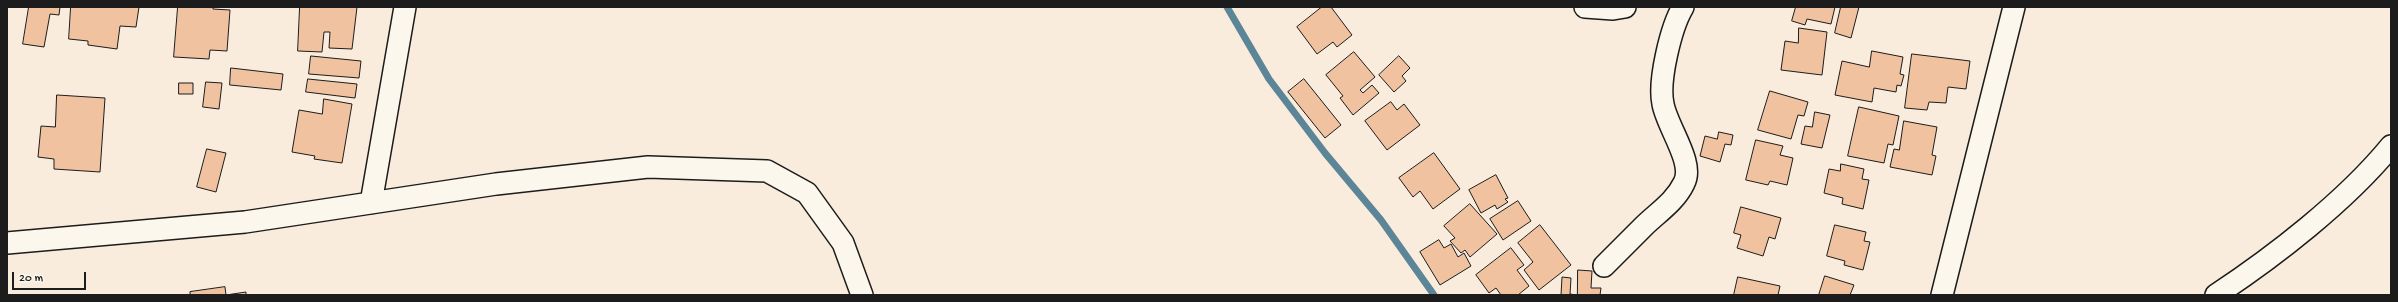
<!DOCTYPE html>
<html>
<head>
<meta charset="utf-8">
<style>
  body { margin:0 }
  #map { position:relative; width:2398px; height:302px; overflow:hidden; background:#f9ecdd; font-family:"Gochi Hand",sans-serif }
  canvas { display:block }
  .frame { position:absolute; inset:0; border:8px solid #1c1c1c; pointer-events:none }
  .scale { position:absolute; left:12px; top:272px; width:74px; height:18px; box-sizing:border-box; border:2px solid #1c1c1c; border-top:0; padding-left:5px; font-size:12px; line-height:14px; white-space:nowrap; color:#1c1c1c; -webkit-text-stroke:3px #fbf7ec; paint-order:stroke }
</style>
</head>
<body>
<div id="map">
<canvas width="2398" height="302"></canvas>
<div class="frame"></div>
<div class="scale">20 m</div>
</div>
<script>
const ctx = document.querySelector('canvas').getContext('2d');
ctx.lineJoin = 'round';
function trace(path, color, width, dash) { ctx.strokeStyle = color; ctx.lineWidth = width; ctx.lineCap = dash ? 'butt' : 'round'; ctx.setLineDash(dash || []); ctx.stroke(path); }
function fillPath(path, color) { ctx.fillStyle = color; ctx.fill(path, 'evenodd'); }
trace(new Path2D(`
  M 1227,7 L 1269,79 L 1325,153 L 1381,220 L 1434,295`), '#5c8697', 7);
const building = new Path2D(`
  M 29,7 L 60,7 L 59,15 L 50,14 L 44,47 L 23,44 Z
  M 71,7 L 139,7 L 136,27 L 120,26 L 117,49 L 88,45 L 88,41 L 69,39 Z
  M 178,7 L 213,7 L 213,9 L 230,10 L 227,51 L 210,50 L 209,59 L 174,57 Z
  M 300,7 L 357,7 L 352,49 L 329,48 L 330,32 L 324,32 L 322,52 L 298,51 Z
  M 1322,7 L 1331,7 L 1352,35 L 1337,47 L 1333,42 L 1317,54 L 1297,27 Z
  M 1796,7 L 1835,7 L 1831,24 L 1807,19 L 1805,25 L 1792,21 Z
  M 1841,7 L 1859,7 L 1851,38 L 1835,33 Z
  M 1799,28 L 1827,32 L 1822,75 L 1781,70 L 1785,41 L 1798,43 Z
  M 1872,51 L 1903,57 L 1900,74 L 1904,75 L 1901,86 L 1897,85 L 1896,92 L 1874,88 L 1872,102 L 1835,95 L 1842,61 L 1869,67 Z
  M 1354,52 L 1375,77 L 1360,90 L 1363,93 L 1372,85 L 1379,93 L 1353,115 L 1340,98 L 1343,96 L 1326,75 Z
  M 1912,54 L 1970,61 L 1966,89 L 1948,87 L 1946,103 L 1929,102 L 1927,110 L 1905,108 Z
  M 311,56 L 361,61 L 359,78 L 309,74 Z
  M 1399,56 L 1410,68 L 1402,76 L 1406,81 L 1394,92 L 1379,75 Z
  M 231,68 L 283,74 L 281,90 L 230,85 Z
  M 308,79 L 357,84 L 355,98 L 306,92 Z
  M 1304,79 L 1341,125 L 1325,138 L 1288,92 Z
  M 206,82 L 222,83 L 219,109 L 203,107 Z
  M 179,83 L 193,83 L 193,94 L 179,94 Z
  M 1770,91 L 1808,102 L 1804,116 L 1798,115 L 1791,139 L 1758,130 Z
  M 57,95 L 105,98 L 100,172 L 54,169 L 54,159 L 38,157 L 41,126 L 55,127 Z
  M 324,99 L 352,104 L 342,163 L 314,159 L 315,156 L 292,152 L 299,110 L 322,114 Z
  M 1391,102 L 1397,110 L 1404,104 L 1420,125 L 1387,150 L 1365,121 Z
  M 1859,107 L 1899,116 L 1893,145 L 1888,144 L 1884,163 L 1848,156 Z
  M 1815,112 L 1830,115 L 1822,148 L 1801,144 L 1805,126 L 1812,127 Z
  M 1904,121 L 1937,127 L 1932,155 L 1936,156 L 1932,175 L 1890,167 L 1894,149 L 1899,150 Z
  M 1719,132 L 1733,135 L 1731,145 L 1725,144 L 1720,162 L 1700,156 L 1705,136 L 1717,139 Z
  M 1756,140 L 1783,146 L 1780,155 L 1793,158 L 1787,185 L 1770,181 L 1768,185 L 1746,180 Z
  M 207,149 L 226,153 L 216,192 L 197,187 Z
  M 1434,153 L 1460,189 L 1433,209 L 1420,191 L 1413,197 L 1399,178 Z
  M 1841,164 L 1864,169 L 1862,179 L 1869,180 L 1863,209 L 1842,204 L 1843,198 L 1824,193 L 1829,169 L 1840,171 Z
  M 1496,175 L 1508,198 L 1505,199 L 1508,202 L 1497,209 L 1495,205 L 1481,213 L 1469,190 Z
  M 1518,201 L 1531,221 L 1503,240 L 1490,219 Z
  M 1470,204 L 1497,234 L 1470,257 L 1465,250 L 1461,253 L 1450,241 L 1455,238 L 1444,226 Z
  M 1741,207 L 1781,218 L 1775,239 L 1769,237 L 1763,256 L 1737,248 L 1741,235 L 1734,233 Z
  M 1540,225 L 1571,265 L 1539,290 L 1524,270 L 1533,262 L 1518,243 Z
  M 1835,225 L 1866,232 L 1864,241 L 1870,242 L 1863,270 L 1844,265 L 1845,261 L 1827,256 Z
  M 1439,240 L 1444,248 L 1451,244 L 1458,257 L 1464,253 L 1471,266 L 1440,285 L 1420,252 Z
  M 1511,248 L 1524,265 L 1517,270 L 1529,286 L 1518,295 L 1501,295 L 1496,288 L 1489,293 L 1476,275 Z
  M 1578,270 L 1592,271 L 1591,288 L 1601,288 L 1600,295 L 1561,295 L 1562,277 L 1571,278 L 1570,294 L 1577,295 Z
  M 1825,276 L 1854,285 L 1850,295 L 1819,295 Z
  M 1738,277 L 1780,286 L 1778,295 L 1734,295 Z
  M 225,287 L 226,295 L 246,292 L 246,295 L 190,295 L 190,292 Z`);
fillPath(building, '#f0c29f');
trace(building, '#1c1c1c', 1);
const minor = new Path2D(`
  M 1585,7 L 1613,9 L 1625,7
  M 371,203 L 405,7
  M 7,243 L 245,222 L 496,184 L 648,167 L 767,171 L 807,193 L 843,243 L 862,295
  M 1604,266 C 1617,253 1630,240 1643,227 C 1657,213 1675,202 1684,183 C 1695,163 1667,127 1663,104 C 1658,81 1671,27 1683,7
  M 1942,295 L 2014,7
  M 2216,295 C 2275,256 2346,201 2391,146`);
trace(minor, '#1c1c1c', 24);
trace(minor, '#fbf7ec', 21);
</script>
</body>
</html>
